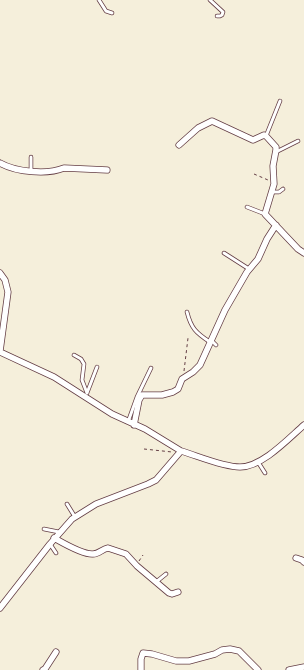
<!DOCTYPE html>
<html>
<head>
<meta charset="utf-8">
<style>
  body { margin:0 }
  canvas { display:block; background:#f5efdb }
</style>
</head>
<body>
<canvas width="304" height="670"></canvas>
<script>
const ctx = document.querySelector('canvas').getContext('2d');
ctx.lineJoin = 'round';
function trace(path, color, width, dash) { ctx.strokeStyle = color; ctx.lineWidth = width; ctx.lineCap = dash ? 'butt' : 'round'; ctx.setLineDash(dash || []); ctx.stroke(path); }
const lane = new Path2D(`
  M 99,0 L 106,11 L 112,13
  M 210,0 L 223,12 L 222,15 L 220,16 L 217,16
  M 266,136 L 280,101
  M 276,152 L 298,141
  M 31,171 L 31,157
  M 272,192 L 279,192 L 283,189
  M 247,207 L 265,214
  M 224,253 L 249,269
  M 187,312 C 191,328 196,333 210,342
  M 211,340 L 216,345
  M 74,355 L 81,359 L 84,364 L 82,380 L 87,393
  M 87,393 L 97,367
  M 128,422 L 137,397 L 151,368
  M 258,462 L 265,473
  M 67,504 L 75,517
  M 44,529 L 59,532
  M 50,544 L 56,553
  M 156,582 L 166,574`);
const street = new Path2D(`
  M 179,145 L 198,128 L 212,121 L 253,140 L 264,135 L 266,136 L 276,147 L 276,150 L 273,166 L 274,184 L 265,214 L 298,249 L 304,253
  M 0,163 C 16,172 47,175 64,168 L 107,170
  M 0,273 L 5,280 L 8,292 L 0,351
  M 0,352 L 54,377 L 112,414 L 145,429 L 181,451
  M 134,425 L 139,400 L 142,395 L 162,395 L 173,392 L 178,389 L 182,379 L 193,372 L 200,365 L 225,310 L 247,272 L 258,259 L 267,239 L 276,225
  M 54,538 C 63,543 83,555 93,554 C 99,554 102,549 108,548 L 126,554 L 137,566 L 169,593 L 172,594 L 178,592
  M 296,558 L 302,560 L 304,562
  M 0,608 L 50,544 L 72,519 L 96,504 L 148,484 L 156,480 L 181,451 C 198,456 223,467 240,467 C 262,467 288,439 304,425
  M 43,670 L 45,669 L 56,652
  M 141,670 L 141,659 L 143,653 L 152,654 L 176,661 L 189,661 L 215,654 L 222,650 L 230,649 L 239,651 L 258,670
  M 289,670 L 304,667`);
trace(lane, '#643e45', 4.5);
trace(street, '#643e45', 7);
trace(new Path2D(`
  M 254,174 L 268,180
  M 184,371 L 188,338
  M 144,449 L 172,452
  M 139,561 L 143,555`), '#643e45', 1, [3, 3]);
trace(lane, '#fff', 3);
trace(street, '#fff', 5.5);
</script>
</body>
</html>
